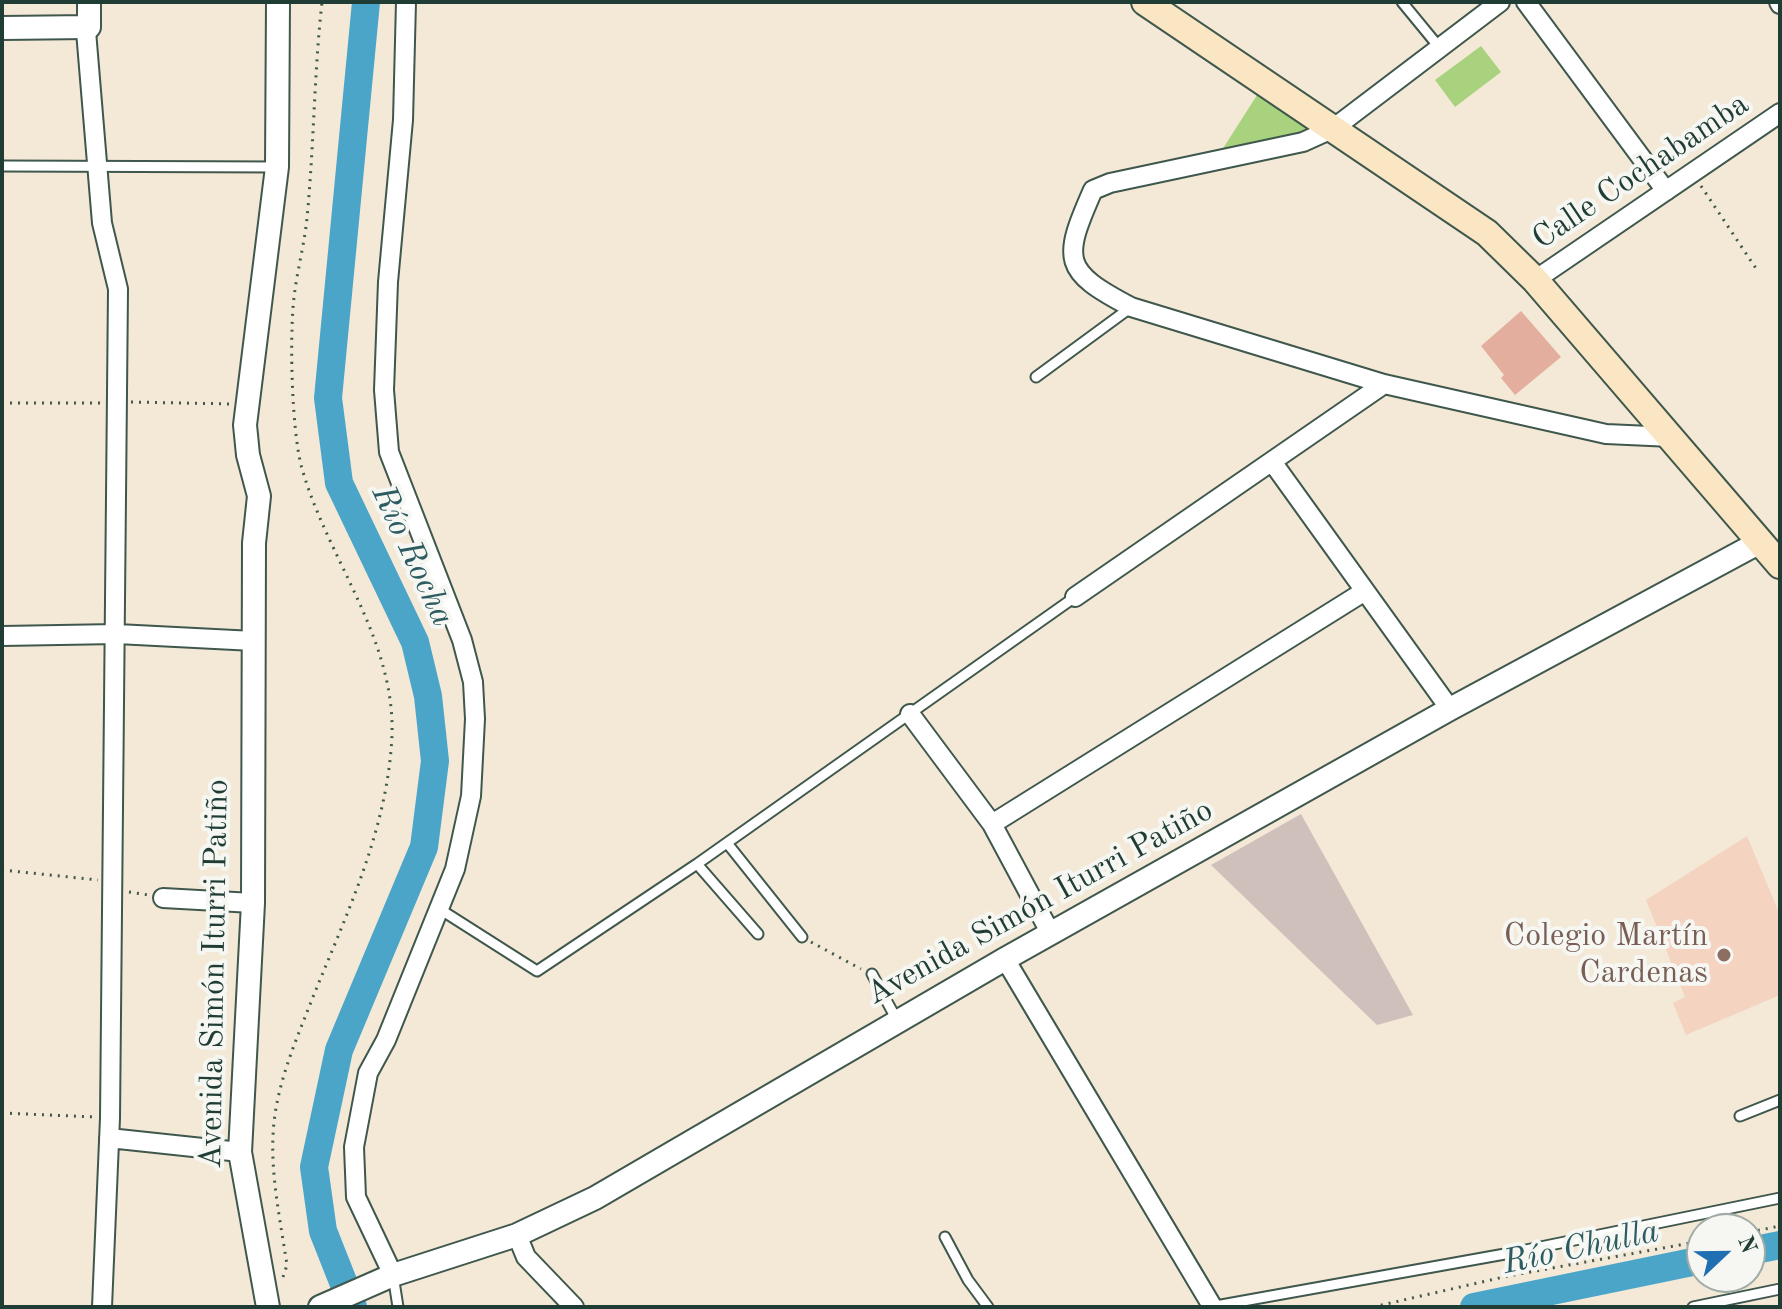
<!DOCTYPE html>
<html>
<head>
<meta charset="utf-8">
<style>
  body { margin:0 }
  #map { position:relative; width:1782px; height:1309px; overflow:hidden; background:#f3e9d6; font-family:"Old Standard TT",serif }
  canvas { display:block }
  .frame { position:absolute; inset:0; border:4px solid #1f3d34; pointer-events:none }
  .north { position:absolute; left:1686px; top:1213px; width:80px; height:80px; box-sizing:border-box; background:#f6f6f2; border:2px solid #a0aca6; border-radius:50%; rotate:68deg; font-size:22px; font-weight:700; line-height:32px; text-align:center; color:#1f3d34 }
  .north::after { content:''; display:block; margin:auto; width:28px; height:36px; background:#1f6fb2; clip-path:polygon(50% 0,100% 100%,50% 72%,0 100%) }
</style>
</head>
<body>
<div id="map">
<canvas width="1782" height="1309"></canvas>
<div class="frame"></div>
<div class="north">N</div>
</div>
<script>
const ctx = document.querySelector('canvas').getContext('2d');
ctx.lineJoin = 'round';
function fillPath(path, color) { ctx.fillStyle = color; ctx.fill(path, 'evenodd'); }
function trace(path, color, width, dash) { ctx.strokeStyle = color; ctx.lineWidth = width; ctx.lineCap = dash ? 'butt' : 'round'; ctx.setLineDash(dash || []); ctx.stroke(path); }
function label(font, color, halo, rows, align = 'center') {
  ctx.font = font + ' "Old Standard TT",serif'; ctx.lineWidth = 8; ctx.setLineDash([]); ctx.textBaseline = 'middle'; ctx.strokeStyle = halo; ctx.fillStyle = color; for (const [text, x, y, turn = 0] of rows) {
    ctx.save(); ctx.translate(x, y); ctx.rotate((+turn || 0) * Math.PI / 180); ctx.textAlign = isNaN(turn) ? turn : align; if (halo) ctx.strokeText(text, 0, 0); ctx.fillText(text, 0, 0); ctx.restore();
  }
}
fillPath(new Path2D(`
  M 1747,836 L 1780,915 L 1780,995 L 1686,1035 L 1673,1003 L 1685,997 L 1646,900 Z`), '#f4d3c0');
fillPath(new Path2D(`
  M 1301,814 L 1413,1015 L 1377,1025 L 1211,865 Z`), '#d0c0bc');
fillPath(new Path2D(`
  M 1481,46 L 1501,72 L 1455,107 L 1435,80 Z
  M 1259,92 L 1309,127 L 1304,132 L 1222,150 Z`), '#a9d27e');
trace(new Path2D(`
  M 1750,1251 L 1780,1245
  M 353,1307 L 323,1231 L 314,1167 L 339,1050 L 424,847 L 435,761 L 428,696 L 415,642 L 339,483 L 328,398 L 366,2
  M 1474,1307 L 1702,1260`), '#4ba5c9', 28);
fillPath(new Path2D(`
  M 1521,311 L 1561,357 L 1515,395 L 1501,378 L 1504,375 L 1481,346 Z`), '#e4ae9e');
const service = new Path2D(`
  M 1402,2 L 1439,47
  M 2,166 L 277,167
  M 1036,377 L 1130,308
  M 727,843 L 802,937
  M 697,864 L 758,934
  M 438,908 L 537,971 L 697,864 L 1075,597
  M 872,974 L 898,1022
  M 1740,1116 L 1780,1100
  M 945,1237 L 968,1280 L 988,1307
  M 393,1275 L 398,1307
  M 1210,1307 L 1516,1252 L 1780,1198
  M 1693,1307 L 1780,1289`);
const minor = new Path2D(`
  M 1500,2 L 1334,128 L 1303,142 L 1110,183 L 1093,190 C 1062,260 1062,271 1131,307 L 1384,384 L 1606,434 L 1672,437
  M 1526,2 L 1666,191
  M 1779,2 L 1780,4
  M 89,27 L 86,31 L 102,223 L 118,289 L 110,1118 L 102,1307
  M 1535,280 L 1780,113
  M 1273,463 L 1450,709
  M 1075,597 L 1384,384
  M 2,636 L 117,634 L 254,641
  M 910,714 L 992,824 L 1051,934
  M 992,824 L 1365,591
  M 163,898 L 253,903
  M 1005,959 L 1212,1306
  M 109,1138 L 240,1152
  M 517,1235 L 526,1257 L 574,1307
  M 393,1275 L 356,1197 L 354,1147 L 368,1073 L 386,1040 L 455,869 L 471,796 L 475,719 L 473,682 L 462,640 L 389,452 L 384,390 L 388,282 L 403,120 L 406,2`);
const tertiary = new Path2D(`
  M 2,28 L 89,27 L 89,2
  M 268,1307 L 240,1152 L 253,903 L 254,543 L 259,496 L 248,455 L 245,425 L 277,167 L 278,2
  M 320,1307 L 393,1275 L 517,1235 L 595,1198 L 1005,959 L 1450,709 L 1760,542`);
const secondary = new Path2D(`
  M 1145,2 L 1487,233 L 1535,280 L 1780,565`);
trace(service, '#3f574c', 13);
trace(minor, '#3f574c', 22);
trace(tertiary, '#3f574c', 26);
trace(secondary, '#3f574c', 30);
trace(new Path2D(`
  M 1701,186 L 1757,270
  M 131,402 L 232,404
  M 2,403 L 100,403
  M 2,870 L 98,880
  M 129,892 L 149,895
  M 811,942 L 861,969
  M 2,1113 L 95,1117
  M 1750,1232 L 1780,1226
  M 283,1277 L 287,1265 C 280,1218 269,1169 274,1122 C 279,1078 297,1038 313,997 C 347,913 388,828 392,735 C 395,637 326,557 301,465 C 292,428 290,347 293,308 C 295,278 304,248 307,218 C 314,146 314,74 322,2
  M 1373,1307 L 1508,1276 L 1702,1241`), '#3f574c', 3, [2, 6]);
trace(service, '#fff', 9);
trace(minor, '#fff', 18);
trace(tertiary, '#fff', 22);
trace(secondary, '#fbe6c4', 26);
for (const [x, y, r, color] of [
  [1724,955,8,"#8d6e63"]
]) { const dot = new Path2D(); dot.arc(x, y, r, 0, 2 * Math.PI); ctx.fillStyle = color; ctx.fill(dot); trace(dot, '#f6f6f2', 3); }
label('32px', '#1f3d34', '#f6f6f2', [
  ["Calle Cochabamba",1641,172,-34],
  ["Avenida Simón Iturri Patiño",1040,903,-29],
  ["Avenida Simón Iturri Patiño",215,974,-89]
]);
label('32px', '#785e54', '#f6f6f2', [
  ["Colegio Martín",1708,937],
  ["Cardenas",1708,974]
], 'right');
label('italic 34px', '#2c5c61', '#f6f6f2', [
  ["Río Rocha",412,556,65],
  ["Río Chulla",1581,1248,-12]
]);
</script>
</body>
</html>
